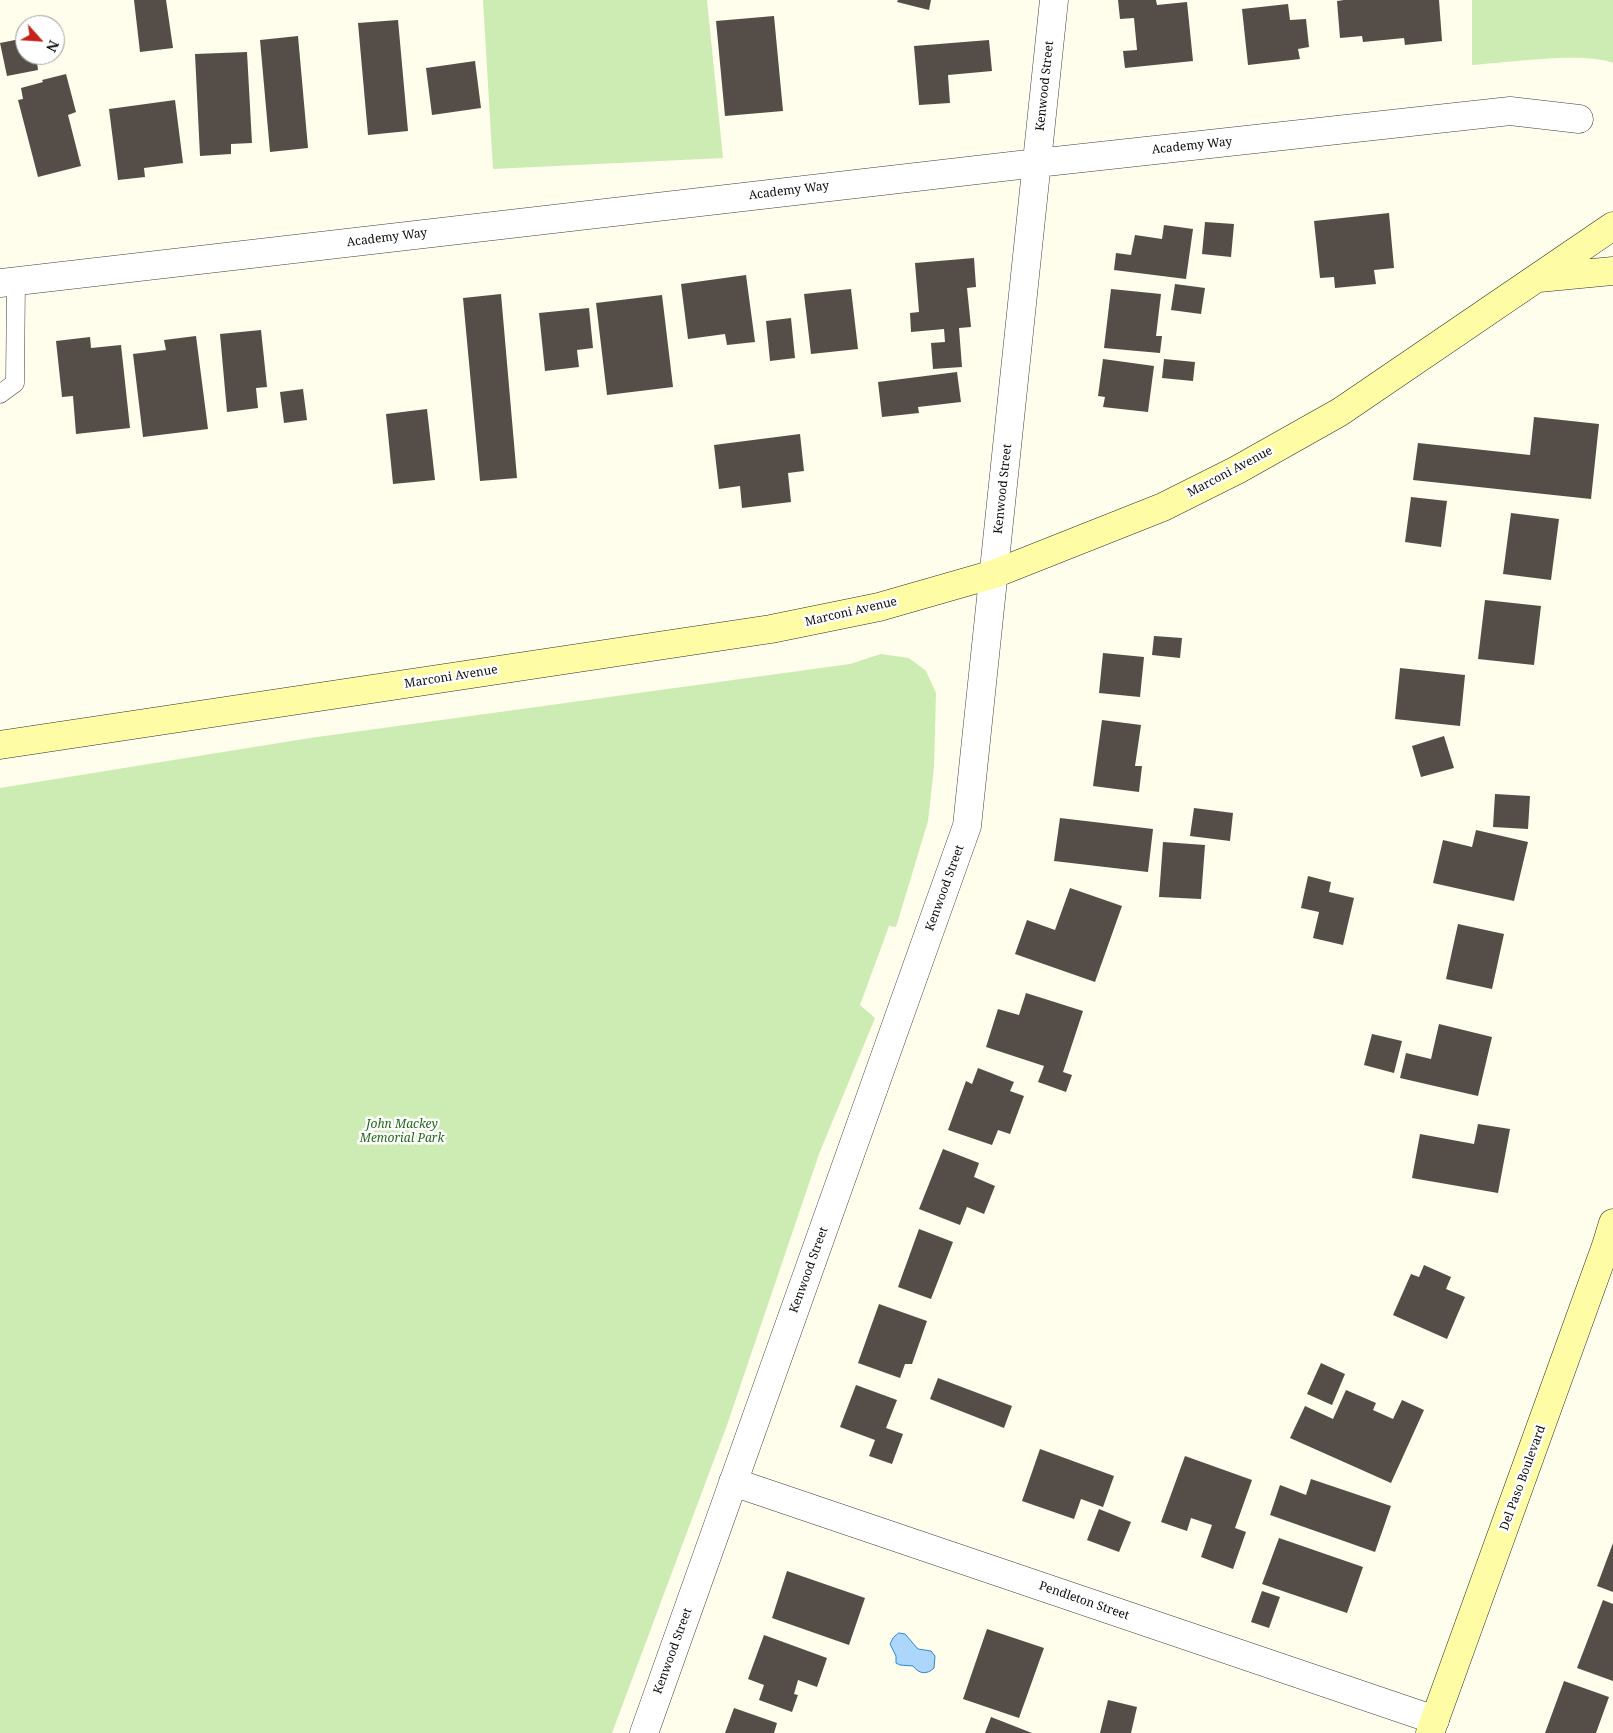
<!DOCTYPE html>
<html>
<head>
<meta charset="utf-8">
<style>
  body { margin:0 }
  #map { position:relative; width:1613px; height:1733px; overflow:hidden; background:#fffdeb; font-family:"Noto Serif",serif }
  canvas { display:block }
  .north { position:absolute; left:15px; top:15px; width:50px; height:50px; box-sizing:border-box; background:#fff; border:1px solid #9e9e9e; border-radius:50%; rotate:116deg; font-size:14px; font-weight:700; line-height:20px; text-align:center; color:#0c0c0c }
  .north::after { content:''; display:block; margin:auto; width:18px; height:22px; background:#c5211b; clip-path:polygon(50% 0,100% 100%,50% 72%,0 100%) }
</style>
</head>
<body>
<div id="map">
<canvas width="1613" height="1733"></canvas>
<div class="north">N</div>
</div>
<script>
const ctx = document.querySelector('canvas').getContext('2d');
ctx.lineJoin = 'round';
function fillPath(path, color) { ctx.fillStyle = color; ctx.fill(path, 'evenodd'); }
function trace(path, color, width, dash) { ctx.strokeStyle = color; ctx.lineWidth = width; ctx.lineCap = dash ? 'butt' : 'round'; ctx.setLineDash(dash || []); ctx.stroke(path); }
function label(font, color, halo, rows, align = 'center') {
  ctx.font = font + ' "Noto Serif",serif'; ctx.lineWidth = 5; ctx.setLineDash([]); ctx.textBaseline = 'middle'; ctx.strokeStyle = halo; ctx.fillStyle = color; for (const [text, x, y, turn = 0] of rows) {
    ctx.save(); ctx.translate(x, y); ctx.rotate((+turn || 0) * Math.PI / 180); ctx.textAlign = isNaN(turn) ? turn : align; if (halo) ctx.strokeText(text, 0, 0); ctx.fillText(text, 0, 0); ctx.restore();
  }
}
fillPath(new Path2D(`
  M 483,0 L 707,0 L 723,158 L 493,169 Z
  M 1472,0 L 1613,0 L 1613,63 C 1585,51 1504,63 1472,65 Z
  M 881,654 L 909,658 L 926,671 L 936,693 L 934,767 L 928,821 L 896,927 L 889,926 L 860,1005 L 875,1018 L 819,1154 L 727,1425 L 612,1733 L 0,1733 L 0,788 L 310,738 L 850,664 Z`), '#ccecb3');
const water = new Path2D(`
  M 899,1633 L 905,1634 L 918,1649 L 931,1651 L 935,1656 L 934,1668 C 927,1675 919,1674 913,1666 L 900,1665 L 896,1663 L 896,1656 L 890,1644 L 893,1638 Z`);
fillPath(water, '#acd7fa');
trace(water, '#2e85d6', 1);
fillPath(new Path2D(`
  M 134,0 L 166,0 L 173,48 L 140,52 Z
  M 898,0 L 931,0 L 929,10 L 897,2 Z
  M 1118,0 L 1156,0 L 1157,5 L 1187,2 L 1193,61 L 1125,68 L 1123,51 L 1137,50 L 1134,18 L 1120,19 Z
  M 1344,0 L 1439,0 L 1442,41 L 1405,45 L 1404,38 L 1363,42 L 1362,36 L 1340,38 L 1337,1 Z
  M 1288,4 L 1290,20 L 1306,19 L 1309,47 L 1298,49 L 1300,59 L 1248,65 L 1242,9 Z
  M 774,16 L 783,111 L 725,116 L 716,21 Z
  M 398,20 L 408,131 L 368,135 L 358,23 Z
  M 298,36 L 308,148 L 270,152 L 260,40 Z
  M 25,38 L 25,55 L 36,55 L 38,70 L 7,76 L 0,43 Z
  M 989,40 L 992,71 L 948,75 L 950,103 L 919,105 L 914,46 Z
  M 247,52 L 252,143 L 231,144 L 231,154 L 200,156 L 195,54 Z
  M 475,61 L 481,108 L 432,115 L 426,68 Z
  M 66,74 L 76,112 L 68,115 L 81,166 L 38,177 L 18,100 L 23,99 L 21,88 L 43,82 L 42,80 Z
  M 175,100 L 183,163 L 144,168 L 145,177 L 118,180 L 109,109 Z
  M 1389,213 L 1394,268 L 1374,270 L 1376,284 L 1335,288 L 1334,277 L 1320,278 L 1314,221 Z
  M 1205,222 L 1234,224 L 1231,257 L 1202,254 Z
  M 1164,225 L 1193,229 L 1186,279 L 1114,270 L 1116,253 L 1131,255 L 1135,235 L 1162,239 Z
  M 974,258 L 976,287 L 967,288 L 971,327 L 959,328 L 962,367 L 933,369 L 931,343 L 945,342 L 944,329 L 911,332 L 910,313 L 919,312 L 915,263 Z
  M 746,275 L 755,342 L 727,345 L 725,334 L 688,339 L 681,284 Z
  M 1175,284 L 1205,288 L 1201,314 L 1171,310 Z
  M 851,289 L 858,349 L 811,354 L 804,294 Z
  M 1111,289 L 1161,294 L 1156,336 L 1162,336 L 1160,353 L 1104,348 Z
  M 501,294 L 517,478 L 480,481 L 463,298 Z
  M 662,295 L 673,387 L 607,395 L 596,303 Z
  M 589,308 L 593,348 L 577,350 L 579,367 L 545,371 L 539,313 Z
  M 791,318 L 795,358 L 770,361 L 766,321 Z
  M 261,330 L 267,387 L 256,388 L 258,408 L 227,412 L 220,334 Z
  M 196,336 L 208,429 L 143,437 L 133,354 L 166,350 L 164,340 Z
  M 90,337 L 91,348 L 121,345 L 130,428 L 76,434 L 73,396 L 62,397 L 56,341 Z
  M 1103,359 L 1154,366 L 1148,412 L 1103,407 L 1105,397 L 1098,396 Z
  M 1164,359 L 1195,362 L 1193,381 L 1162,378 Z
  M 957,372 L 961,402 L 918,407 L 919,413 L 882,417 L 878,382 Z
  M 303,389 L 307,420 L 284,423 L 280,392 Z
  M 427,409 L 435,480 L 393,484 L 386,414 Z
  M 1534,417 L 1599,424 L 1591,499 L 1413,480 L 1418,443 L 1530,455 Z
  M 800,434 L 804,471 L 788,473 L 791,502 L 742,508 L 740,486 L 719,489 L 714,445 Z
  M 1411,497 L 1447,501 L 1441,547 L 1405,542 Z
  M 1511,513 L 1559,519 L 1551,580 L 1503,574 Z
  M 1485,600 L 1541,606 L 1534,665 L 1478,659 Z
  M 1154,636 L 1182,638 L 1180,658 L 1152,655 Z
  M 1103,653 L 1144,657 L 1140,697 L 1099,693 Z
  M 1400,668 L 1465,675 L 1460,726 L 1395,719 Z
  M 1102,720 L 1141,725 L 1135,766 L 1142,766 L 1139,792 L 1093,786 Z
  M 1444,736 L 1454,768 L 1421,777 L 1412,746 Z
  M 1495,794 L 1530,796 L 1528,829 L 1493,827 Z
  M 1194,808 L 1233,813 L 1230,841 L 1190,836 Z
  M 1060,818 L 1153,829 L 1148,872 L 1054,861 Z
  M 1476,830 L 1528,842 L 1514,901 L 1433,883 L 1443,840 L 1472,847 Z
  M 1163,842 L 1205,845 L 1201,899 L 1159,897 Z
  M 1308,876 L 1331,882 L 1329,892 L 1354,898 L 1343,945 L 1313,938 L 1319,912 L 1301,908 Z
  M 1070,888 L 1122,906 L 1095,982 L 1015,954 L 1027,920 L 1055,930 Z
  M 1458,924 L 1504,934 L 1492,989 L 1446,979 Z
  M 1026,993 L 1083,1011 L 1063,1072 L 1072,1075 L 1066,1092 L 1038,1082 L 1044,1066 L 986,1047 L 998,1009 L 1019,1015 Z
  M 1439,1024 L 1492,1037 L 1478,1096 L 1400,1078 L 1406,1053 L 1431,1059 Z
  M 1372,1034 L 1402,1041 L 1394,1073 L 1364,1065 Z
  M 978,1068 L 1014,1082 L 1010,1091 L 1024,1096 L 1010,1134 L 998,1130 L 992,1145 L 948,1130 L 966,1081 L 972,1084 Z
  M 1478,1124 L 1510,1129 L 1498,1193 L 1412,1178 L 1420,1134 L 1474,1144 Z
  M 943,1149 L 979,1163 L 974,1177 L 995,1186 L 984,1214 L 967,1207 L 960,1225 L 919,1209 Z
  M 919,1229 L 953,1242 L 931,1299 L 898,1287 Z
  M 1424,1265 L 1451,1277 L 1446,1289 L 1465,1297 L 1447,1339 L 1393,1315 L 1411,1274 L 1419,1277 Z
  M 879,1304 L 927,1321 L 912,1364 L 905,1364 L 900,1378 L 858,1363 Z
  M 1321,1363 L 1345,1374 L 1332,1405 L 1307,1394 Z
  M 938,1378 L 1012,1406 L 1004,1428 L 930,1399 Z
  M 856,1385 L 897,1400 L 886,1428 L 903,1434 L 892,1464 L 869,1456 L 875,1440 L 840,1427 Z
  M 1346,1390 L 1376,1403 L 1373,1410 L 1393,1419 L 1402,1400 L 1424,1410 L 1391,1483 L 1290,1438 L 1305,1406 L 1333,1419 Z
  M 1040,1449 L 1114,1476 L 1103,1507 L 1081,1499 L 1074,1519 L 1022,1501 Z
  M 1185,1456 L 1252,1480 L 1235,1528 L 1246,1532 L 1233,1569 L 1201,1557 L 1212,1525 L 1191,1518 L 1187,1531 L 1161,1522 Z
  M 1311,1479 L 1391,1506 L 1375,1552 L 1270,1515 L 1280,1485 L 1306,1495 Z
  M 1099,1509 L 1131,1522 L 1119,1552 L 1087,1540 Z
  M 1279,1538 L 1363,1567 L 1347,1613 L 1262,1584 Z
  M 1613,1543 L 1613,1592 L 1597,1586 Z
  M 787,1571 L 865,1598 L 849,1645 L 772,1618 Z
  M 1262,1591 L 1280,1597 L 1269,1628 L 1251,1622 Z
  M 1603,1600 L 1613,1604 L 1613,1681 L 1577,1668 Z
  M 987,1629 L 1044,1648 L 1019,1718 L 963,1699 Z
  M 764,1635 L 827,1658 L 817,1687 L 798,1680 L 794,1694 L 798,1695 L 792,1712 L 759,1700 L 764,1685 L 748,1679 Z
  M 1564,1681 L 1609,1697 L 1596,1733 L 1545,1733 Z
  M 1108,1700 L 1137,1707 L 1131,1733 L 1100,1733 Z
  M 734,1708 L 777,1723 L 774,1733 L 725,1733 Z
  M 991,1717 L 1032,1733 L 985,1733 Z`), '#554e48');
const lane = new Path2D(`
  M 0,394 L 15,383 L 16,281`);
const street = new Path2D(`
  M 0,283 L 1037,163 L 1510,111 L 1579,119
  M 733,1482 L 1435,1720
  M 644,1733 L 967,826 L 1054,0`);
const secondary = new Path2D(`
  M 1539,278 L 1613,271
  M 0,745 L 771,629 L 879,607 L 994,574 L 1163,507 L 1237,470 L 1340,412 L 1613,226
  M 1430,1733 L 1606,1246 L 1613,1223`);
trace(lane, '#3f3f3f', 19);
trace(street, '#3f3f3f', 29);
trace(secondary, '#2e2e2e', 29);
trace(lane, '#fff', 18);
trace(street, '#fff', 28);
trace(secondary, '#fffca6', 28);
label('12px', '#0c0c0c', '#fff', [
  ["Kenwood Street",1045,86,-84],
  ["Academy Way",1192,146,-6],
  ["Academy Way",789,191,-7],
  ["Academy Way",387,238,-7],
  ["Marconi Avenue",1230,472,-28],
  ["Kenwood Street",1003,489,-84],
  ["Marconi Avenue",851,612,-13],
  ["Marconi Avenue",451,677,-9],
  ["Kenwood Street",945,888,-70],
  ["Kenwood Street",809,1270,-70],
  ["Del Paso Boulevard",1523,1478,-70],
  ["Pendleton Street",1084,1601,19],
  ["Kenwood Street",673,1651,-70]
]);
label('italic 12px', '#236819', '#fff', [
  ["John Mackey",402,1125],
  ["Memorial Park",402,1139]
]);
</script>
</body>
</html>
